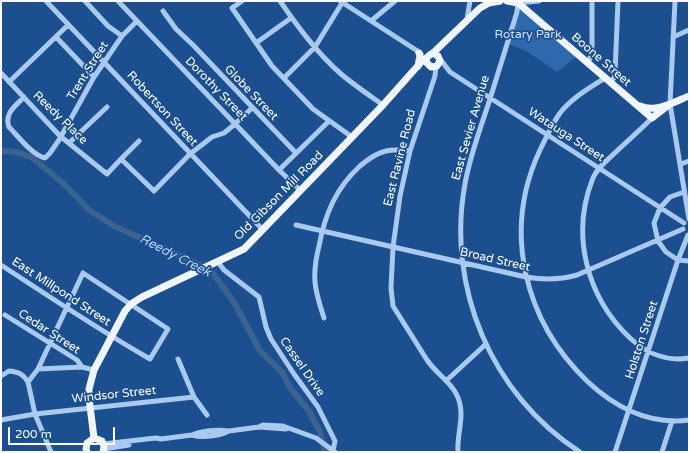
<!DOCTYPE html>
<html>
<head>
<meta charset="utf-8">
<style>
  body { margin:0 }
  #map { position:relative; width:690px; height:453px; overflow:hidden; background:#1b4f8f; font-family:"Varela Round",sans-serif }
  canvas { display:block }
  .frame { position:absolute; inset:0; border:2px solid #fff; pointer-events:none }
  .scale { position:absolute; left:8px; top:427px; width:107px; height:18px; box-sizing:border-box; border:2px solid #fff; border-top:0; padding-left:5px; font-size:12px; line-height:14px; white-space:nowrap; color:#fff; -webkit-text-stroke:3px #1b4f8f; paint-order:stroke }
</style>
</head>
<body>
<div id="map">
<canvas width="690" height="453"></canvas>
<div class="frame"></div>
<div class="scale">200 m</div>
</div>
<script>
const ctx = document.querySelector('canvas').getContext('2d');
ctx.lineJoin = 'round';
function fillPath(path, color) { ctx.fillStyle = color; ctx.fill(path, 'evenodd'); }
function trace(path, color, width, dash) { ctx.strokeStyle = color; ctx.lineWidth = width; ctx.lineCap = dash ? 'butt' : 'round'; ctx.setLineDash(dash || []); ctx.stroke(path); }
function label(font, color, halo, rows, align = 'center') {
  ctx.font = font + ' "Varela Round",sans-serif'; ctx.lineWidth = 3.5; ctx.setLineDash([]); ctx.textBaseline = 'middle'; ctx.strokeStyle = halo; ctx.fillStyle = color; for (const [text, x, y, turn = 0] of rows) {
    ctx.save(); ctx.translate(x, y); ctx.rotate((+turn || 0) * Math.PI / 180); ctx.textAlign = isNaN(turn) ? turn : align; if (halo) ctx.strokeText(text, 0, 0); ctx.fillText(text, 0, 0); ctx.restore();
  }
}
fillPath(new Path2D(`
  M 524,10 L 577,56 L 557,72 L 526,51 L 509,44 L 520,11 Z`), '#2e69ad');
trace(new Path2D(`
  M 1,151 L 16,152 L 31,157 L 64,184 L 89,210 L 114,226 L 196,263 L 213,273 L 235,304 L 260,351 L 282,372 L 291,389 L 309,411 L 320,432 L 325,452`), '#3c6290', 6);
trace(new Path2D(`
  M 46,1 L 263,230
  M 85,1 L 108,26 L 122,36
  M 118,1 L 279,170 L 300,190
  M 242,1 L 232,8 L 272,66 L 313,109 L 352,137
  M 280,1 C 298,27 317,53 341,74 C 354,85 369,95 383,105
  M 340,1 L 416,50 L 421,54
  M 675,1 L 670,104 L 689,219
  M 518,2 L 517,12 C 508,41 499,70 490,99 C 481,127 470,155 465,184 C 446,286 491,395 580,452
  M 518,3 L 539,1
  M 163,11 L 176,29 L 193,45 L 296,153
  M 467,19 L 470,1
  M 371,21 L 395,1
  M 56,37 L 94,77
  M 673,37 L 689,30
  M 256,43 L 291,18
  M 440,59 L 450,72 L 684,223
  M 588,63 L 592,53 L 592,1
  M 436,66 L 435,76 L 410,151 L 400,196 L 393,247 L 391,288 L 393,306 L 427,360 C 440,379 461,386 461,414 C 461,427 457,439 458,452
  M 1,73 L 60,136 L 107,174 L 121,159 L 139,141
  M 284,78 L 315,47 L 342,3
  M 605,78 C 589,88 572,98 560,113 C 552,124 546,138 540,150 C 502,231 524,321 588,382 C 616,408 650,425 689,420
  M 9,82 L 68,25
  M 610,82 L 614,78 L 615,74 L 618,1
  M 24,97 C 15,106 4,114 9,127 C 18,136 32,155 45,158 L 50,153 L 59,140 L 94,77 L 122,36 L 137,21
  M 652,118 C 641,129 630,139 619,149 C 610,158 598,166 593,178 C 570,235 587,298 631,339 C 648,354 666,362 689,358
  M 69,143 L 107,107
  M 121,159 L 154,191 L 190,154 L 212,137 L 224,133 L 235,124 L 252,108
  M 681,164 L 689,161
  M 279,170 L 329,121
  M 684,192 L 670,197 L 660,208 L 654,223 L 658,241 L 666,252 L 678,260 L 689,261
  M 296,225 L 526,277 C 544,280 560,280 577,275 L 683,229
  M 218,262 L 224,270 L 259,297 L 266,327 L 271,339 L 294,374 L 318,407 L 335,441 L 333,451
  M 1,265 C 50,297 99,330 150,359 L 168,329 L 83,273 L 38,369
  M 5,315 L 77,360 L 82,367
  M 324,318 C 320,306 316,294 315,282 C 314,270 316,258 319,246 C 325,214 336,188 360,166 C 367,160 377,153 386,151 C 394,149 402,150 410,151
  M 178,359 L 194,397 L 207,415
  M 1,376 L 9,371 C 19,372 23,374 28,382
  M 447,380 L 486,344
  M 1,420 L 35,414 L 194,397
  M 259,427 L 286,429
  M 192,435 C 202,438 220,436 229,431
  M 103,444 L 156,438 L 161,439 L 192,435 C 201,431 218,429 229,431 L 259,427 L 263,425 L 283,426 L 316,438 L 335,452
  M 104,449 L 129,445
  M 51,452 L 35,414 L 28,382 L 38,369 L 82,367 L 94,370
  M 615,452 L 678,260 L 688,235
  M 662,452 L 672,421`), '#a9c9ee', 5);
trace(new Path2D(`
  M 507,1 L 518,3 L 652,118 L 670,104
  M 433,53 L 480,8 L 489,3 L 500,1
  M 418,66 L 420,56 L 419,53
  M 640,106 C 656,113 674,102 689,96
  M 94,438 L 89,398 L 89,389 L 94,370 L 125,311 L 131,304 L 142,297 L 244,249 L 383,105 L 423,60 C 427,59 428,55 433,53 L 438,56 L 440,61 L 437,66 L 431,67 L 427,63 L 426,59
  M 87,452 L 86,449 L 87,443 L 94,438 L 102,441 L 104,446 L 103,452`), '#f0f6ff', 7);
label('12px', '#cfe3fa', '#1b4f8f', [
  ["Rotary Park",528,35]
]);
label('12px', '#fff', '#1b4f8f', [
  ["Boone Street",601,60,41],
  ["Trent Street",88,71,-58],
  ["Dorothy Street",216,89,46],
  ["Globe Street",251,93,46],
  ["Robertson Street",162,109,47],
  ["Reedy Place",60,118,44],
  ["East Sevier Avenue",471,128,-74],
  ["Watauga Street",566,135,33],
  ["East Ravine Road",400,158,-76],
  ["Old Gibson Mill Road",279,196,-45],
  ["Broad Street",495,260,13],
  ["East Millpond Street",61,292,33],
  ["Cedar Street",49,332,33],
  ["Holston Street",642,340,-72],
  ["Cassel Drive",302,367,55],
  ["Windsor Street",114,395,-6]
]);
label('italic 13px', '#b5d3f5', '#1b4f8f', [
  ["Reedy Creek",175,256,27]
]);
</script>
</body>
</html>
